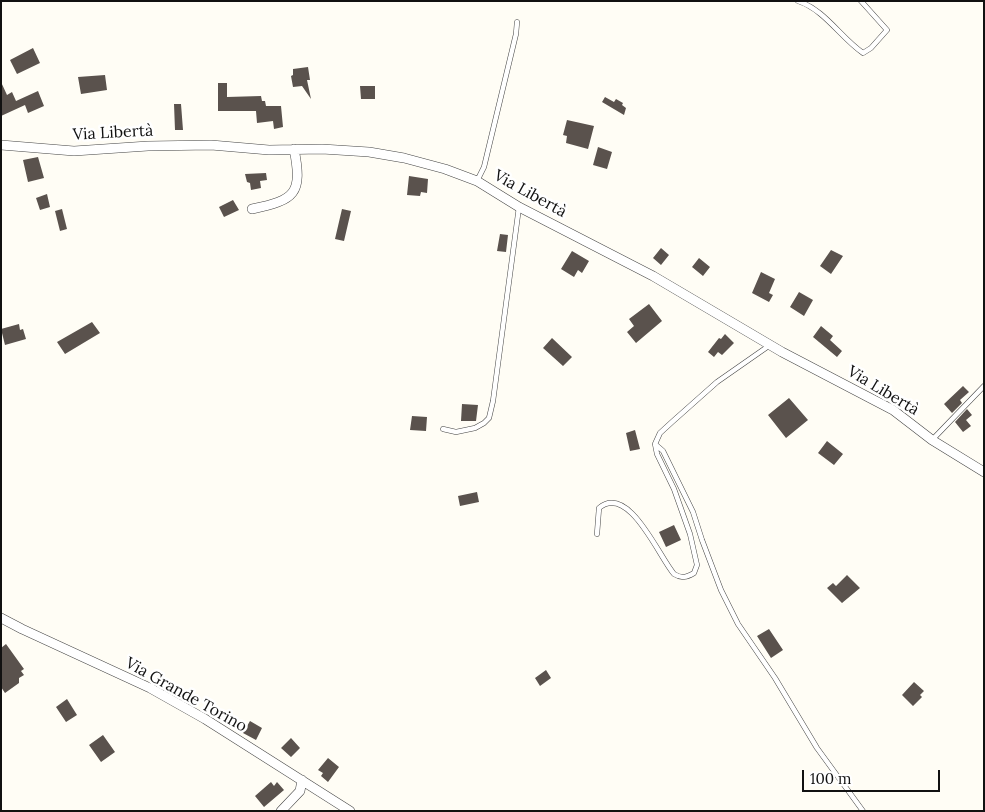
<!DOCTYPE html>
<html>
<head>
<meta charset="utf-8">
<style>
  body { margin:0 }
  #map { position:relative; width:985px; height:812px; overflow:hidden; background:#fffdf5; font-family:Lora,serif }
  canvas { display:block }
  .frame { position:absolute; inset:0; border:2px solid #111; pointer-events:none }
  .scale { position:absolute; left:802px; top:770px; width:138px; height:22px; box-sizing:border-box; border:2px solid #111; border-top:0; padding-left:6px; font-size:15px; line-height:18px; white-space:nowrap; color:#111; -webkit-text-stroke:4px #fff; paint-order:stroke }
</style>
</head>
<body>
<div id="map">
<canvas width="985" height="812"></canvas>
<div class="frame"></div>
<div class="scale">100 m</div>
</div>
<script>
const ctx = document.querySelector('canvas').getContext('2d');
ctx.lineJoin = 'round';
function fillPath(path, color) { ctx.fillStyle = color; ctx.fill(path, 'evenodd'); }
function trace(path, color, width, dash) { ctx.strokeStyle = color; ctx.lineWidth = width; ctx.lineCap = dash ? 'butt' : 'round'; ctx.setLineDash(dash || []); ctx.stroke(path); }
function label(font, color, halo, rows, align = 'center') {
  ctx.font = font + ' Lora,serif'; ctx.lineWidth = 5; ctx.setLineDash([]); ctx.textBaseline = 'middle'; ctx.strokeStyle = halo; ctx.fillStyle = color; for (const [text, x, y, turn = 0] of rows) {
    ctx.save(); ctx.translate(x, y); ctx.rotate((+turn || 0) * Math.PI / 180); ctx.textAlign = isNaN(turn) ? turn : align; if (halo) ctx.strokeText(text, 0, 0); ctx.fillText(text, 0, 0); ctx.restore();
  }
}
fillPath(new Path2D(`
  M 33,48 L 40,63 L 17,74 L 10,60 Z
  M 308,67 L 310,80 L 307,80 L 311,99 L 302,86 L 293,87 L 291,76 L 293,75 L 293,69 Z
  M 105,75 L 107,90 L 81,94 L 78,77 Z
  M 1,82 L 7,95 L 12,92 L 16,101 L 38,91 L 44,106 L 28,113 L 25,105 L 1,116 Z
  M 218,83 L 227,83 L 227,97 L 261,96 L 262,101 L 265,101 L 266,106 L 281,106 L 283,127 L 274,129 L 273,121 L 257,123 L 256,111 L 218,111 Z
  M 360,86 L 375,86 L 375,99 L 361,99 Z
  M 605,97 L 614,102 L 616,99 L 623,103 L 622,105 L 626,108 L 624,115 L 602,102 Z
  M 174,104 L 181,104 L 183,130 L 175,130 Z
  M 567,120 L 594,126 L 588,149 L 566,143 L 567,136 L 563,135 Z
  M 598,147 L 612,152 L 607,169 L 593,165 Z
  M 38,157 L 44,178 L 28,182 L 23,160 Z
  M 266,173 L 267,180 L 260,181 L 261,188 L 251,190 L 250,183 L 247,182 L 245,174 Z
  M 409,176 L 428,179 L 427,193 L 421,192 L 420,196 L 407,195 Z
  M 47,194 L 50,207 L 40,210 L 36,198 Z
  M 233,200 L 239,210 L 224,217 L 219,207 Z
  M 62,209 L 67,229 L 60,231 L 55,211 Z
  M 342,209 L 351,211 L 344,241 L 335,239 Z
  M 500,234 L 508,235 L 506,252 L 497,251 Z
  M 661,248 L 669,255 L 661,265 L 653,258 Z
  M 831,250 L 843,256 L 831,274 L 820,266 Z
  M 572,251 L 589,261 L 582,273 L 578,270 L 574,277 L 561,269 Z
  M 699,258 L 710,267 L 703,276 L 692,267 Z
  M 761,272 L 775,279 L 769,293 L 773,295 L 769,302 L 752,293 Z
  M 799,292 L 813,300 L 804,316 L 790,307 Z
  M 649,304 L 662,321 L 636,343 L 627,332 L 634,326 L 629,319 Z
  M 92,322 L 100,333 L 65,354 L 57,342 Z
  M 19,324 L 20,330 L 23,329 L 26,339 L 5,345 L 1,329 Z
  M 821,326 L 833,336 L 830,340 L 842,351 L 837,357 L 813,337 Z
  M 725,334 L 734,343 L 722,355 L 718,352 L 714,357 L 708,352 L 719,338 L 721,339 Z
  M 552,338 L 572,357 L 563,366 L 543,348 Z
  M 963,386 L 969,392 L 960,400 L 962,403 L 952,413 L 944,404 Z
  M 789,398 L 808,420 L 786,438 L 768,415 Z
  M 462,404 L 478,405 L 476,421 L 461,421 Z
  M 967,409 L 972,415 L 966,420 L 971,426 L 963,432 L 955,422 Z
  M 412,416 L 427,417 L 426,431 L 410,430 Z
  M 635,430 L 640,449 L 630,451 L 626,433 Z
  M 827,441 L 843,454 L 834,465 L 818,453 Z
  M 477,492 L 479,502 L 460,506 L 458,496 Z
  M 674,525 L 681,540 L 666,547 L 659,532 Z
  M 847,575 L 860,588 L 842,603 L 827,588 L 833,583 L 836,586 Z
  M 769,629 L 783,650 L 771,658 L 757,636 Z
  M 6,644 L 24,669 L 21,671 L 24,675 L 19,678 L 19,683 L 5,693 L 1,687 L 1,648 Z
  M 546,670 L 551,678 L 540,686 L 535,678 Z
  M 914,682 L 924,691 L 920,695 L 922,697 L 913,706 L 902,695 Z
  M 67,699 L 77,715 L 66,722 L 56,707 Z
  M 250,721 L 262,728 L 256,740 L 243,733 Z
  M 103,735 L 115,752 L 101,762 L 89,745 Z
  M 291,738 L 300,748 L 291,757 L 281,748 Z
  M 328,758 L 339,767 L 328,782 L 321,776 L 323,773 L 318,770 Z
  M 271,782 L 274,786 L 277,782 L 284,790 L 264,807 L 255,796 Z`), '#5a524d');
const service = new Path2D(`
  M 798,1 C 825,10 840,37 863,53 L 871,48 L 887,30 L 861,1
  M 477,181 L 484,167 L 516,34 L 517,22
  M 443,429 L 456,432 L 475,428 L 484,423 L 489,418 L 493,401 L 519,207
  M 932,440 L 984,386
  M 655,444 L 663,451 L 693,512 L 702,540 L 721,590 L 738,624 L 775,678 L 817,748 L 863,811
  M 597,534 L 599,508 C 629,483 659,557 674,574 C 682,579 687,577 694,573 L 697,565 L 690,534 L 674,489 L 657,454 L 655,444 L 660,433 L 672,422 L 717,382 L 770,345`);
const minor = new Path2D(`
  M 1,145 L 74,151 L 148,146 L 211,145 L 269,150 L 322,149 L 369,152 L 404,158 L 445,169 L 477,181 L 519,207 L 653,276 L 782,352 L 893,410 L 932,440 L 984,472
  M 252,209 C 295,200 303,194 294,149
  M 1,618 L 22,629 L 150,688 L 205,719 L 350,811
  M 281,811 L 300,791 L 302,780`);
trace(service, '#444', 5.5);
trace(minor, '#444', 10);
trace(service, '#fff', 4.5);
trace(minor, '#fff', 9);
label('16px', '#111', '#fff', [
  ["Via Libertà",113,133,-3],
  ["Via Libertà",530,194,29],
  ["Via Libertà",883,391,31],
  ["Via Grande Torino",186,695,29]
]);
</script>
</body>
</html>
